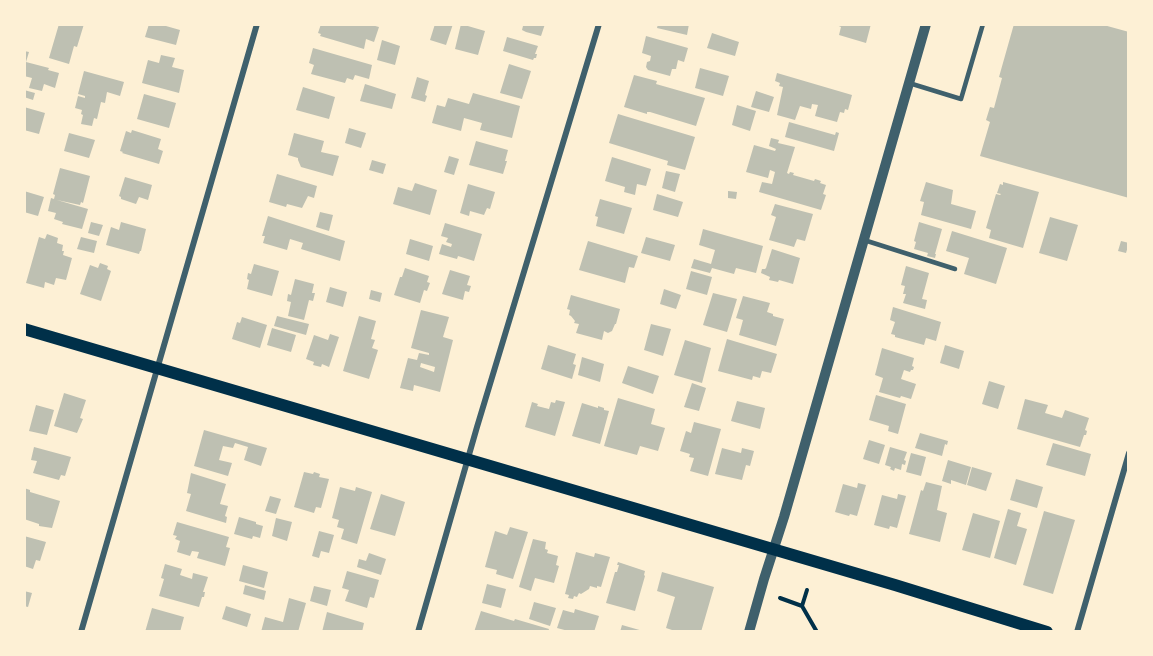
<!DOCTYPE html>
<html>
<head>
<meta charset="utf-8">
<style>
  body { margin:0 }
  #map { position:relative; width:1153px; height:656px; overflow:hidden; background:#fdf0d5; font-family:"Alegreya Sans",sans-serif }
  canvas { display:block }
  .frame { position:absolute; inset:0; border:26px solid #fdf0d5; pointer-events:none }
</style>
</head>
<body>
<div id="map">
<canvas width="1153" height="656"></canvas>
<div class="frame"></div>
</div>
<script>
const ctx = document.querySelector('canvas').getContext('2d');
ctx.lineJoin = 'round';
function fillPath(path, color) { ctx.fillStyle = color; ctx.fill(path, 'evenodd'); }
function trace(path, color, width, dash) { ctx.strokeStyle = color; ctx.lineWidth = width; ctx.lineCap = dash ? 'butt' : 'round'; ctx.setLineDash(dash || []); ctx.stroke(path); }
fillPath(new Path2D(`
  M 59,24 L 84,24 L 77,47 L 74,46 L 69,64 L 49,58 Z
  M 149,24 L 159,24 L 180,30 L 176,45 L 145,37 Z
  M 321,24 L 368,24 L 379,27 L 374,42 L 366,39 L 364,49 L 320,36 L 321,34 L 318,33 Z
  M 435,24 L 453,24 L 446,45 L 430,40 Z
  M 461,24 L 485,31 L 478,55 L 455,49 Z
  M 519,24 L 545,24 L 541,36 L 526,32 L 522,30 L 523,26 Z
  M 658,24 L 689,24 L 687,35 L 657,28 Z
  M 834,24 L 871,24 L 866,43 L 839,35 L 841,27 Z
  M 1014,24 L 1100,24 L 1129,32 L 1129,198 L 980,156 L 990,122 L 986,120 L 990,107 L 994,108 L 1002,78 L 999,77 Z
  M 712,33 L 739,42 L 735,56 L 707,48 Z
  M 646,36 L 688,48 L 684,62 L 678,60 L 676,69 L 672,69 L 670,76 L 648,70 L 646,67 L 647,62 L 650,61 L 651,56 L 642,53 Z
  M 507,37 L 538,46 L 535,54 L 537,54 L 536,58 L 534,58 L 533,60 L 503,51 Z
  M 382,40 L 400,46 L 395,65 L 377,60 Z
  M 313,48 L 372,65 L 369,79 L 355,75 L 353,80 L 347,78 L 345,83 L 311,74 L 314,65 L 309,63 Z
  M 24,51 L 29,52 L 26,62 L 49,68 L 48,70 L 59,73 L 55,88 L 44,84 L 42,91 L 29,88 L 32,78 L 24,76 Z
  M 161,55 L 175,58 L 172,67 L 184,70 L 179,93 L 142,83 L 148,60 L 159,63 Z
  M 509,64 L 531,71 L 522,99 L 500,93 Z
  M 700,68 L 729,76 L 723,96 L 695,88 Z
  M 84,71 L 124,82 L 120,96 L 107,92 L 105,103 L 101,102 L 97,119 L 94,118 L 92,126 L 81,124 L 83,115 L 81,114 L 82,110 L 75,108 L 78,96 L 85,98 L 85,96 L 78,94 Z
  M 777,73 L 852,95 L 848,110 L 845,109 L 844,113 L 840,112 L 837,122 L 815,116 L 818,105 L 812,104 L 811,109 L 800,106 L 795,120 L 777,115 L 783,87 L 779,86 L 780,83 L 775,81 Z
  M 634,75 L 657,81 L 656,84 L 705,98 L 696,126 L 650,112 L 647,112 L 647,114 L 624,107 Z
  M 417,77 L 429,81 L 425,95 L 427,96 L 425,102 L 411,98 Z
  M 365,84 L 396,94 L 392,109 L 360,101 Z
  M 303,87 L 335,97 L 329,119 L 296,110 Z
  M 24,90 L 35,93 L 33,100 L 24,97 Z
  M 756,91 L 774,97 L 769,112 L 751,107 Z
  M 473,93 L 520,106 L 512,138 L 480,130 L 482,123 L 464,118 L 461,131 L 432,123 L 437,105 L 445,107 L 448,98 L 469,104 Z
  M 144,94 L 176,103 L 169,128 L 137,119 Z
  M 737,105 L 756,111 L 750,131 L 732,125 Z
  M 24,107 L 45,113 L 39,134 L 24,130 Z
  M 618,114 L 695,137 L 685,170 L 667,165 L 668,161 L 609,143 Z
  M 789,122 L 835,135 L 836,132 L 839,133 L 834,151 L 785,137 Z
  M 349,128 L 366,133 L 361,148 L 345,143 Z
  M 132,130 L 161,139 L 158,149 L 163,151 L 159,164 L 122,153 L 123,152 L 120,151 L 126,131 L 131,133 Z
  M 69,133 L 95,140 L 89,158 L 64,151 Z
  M 294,133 L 324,141 L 321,152 L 339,156 L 333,176 L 301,167 L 298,160 L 298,158 L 288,155 Z
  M 771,138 L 779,140 L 778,143 L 795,147 L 787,173 L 789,174 L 790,172 L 794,173 L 793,175 L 814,181 L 815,179 L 821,181 L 820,183 L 826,185 L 823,194 L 826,195 L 821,210 L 759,192 L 762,182 L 772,184 L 775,172 L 770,170 L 768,178 L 746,172 L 754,145 L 775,151 L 776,149 L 769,146 Z
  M 476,141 L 508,150 L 505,161 L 507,161 L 503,174 L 469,165 Z
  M 449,156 L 459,159 L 454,175 L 444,172 Z
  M 612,157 L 651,169 L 646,186 L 637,184 L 635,195 L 624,192 L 625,187 L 605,181 Z
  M 372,160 L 386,164 L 383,174 L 369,170 Z
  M 60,168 L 90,176 L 83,203 L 81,202 L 80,205 L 57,200 L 88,209 L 82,229 L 62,224 L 63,222 L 54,219 L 56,213 L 48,211 L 51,198 L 54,199 L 55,195 L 53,194 Z
  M 666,171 L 680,174 L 675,192 L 662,188 Z
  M 277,174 L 317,186 L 314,198 L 308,196 L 302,208 L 287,204 L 286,207 L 269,202 Z
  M 125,177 L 152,185 L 148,200 L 139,197 L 136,204 L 121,199 L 121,197 L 119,196 Z
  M 926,182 L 953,190 L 951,204 L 976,211 L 971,229 L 921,215 L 924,202 L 920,201 Z
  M 1003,182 L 1039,192 L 1023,248 L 989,238 L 991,230 L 986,228 L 996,194 L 1000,195 L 1001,194 L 997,193 L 1000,184 L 1003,185 Z
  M 415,183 L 437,190 L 430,215 L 393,204 L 398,187 L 412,191 Z
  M 468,184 L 495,192 L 490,209 L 487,208 L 484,215 L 470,211 L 469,216 L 460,213 Z
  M 24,191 L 44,197 L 38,216 L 24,212 Z
  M 728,191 L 737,192 L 736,199 L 728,198 Z
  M 657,194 L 683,202 L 678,217 L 653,210 Z
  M 600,199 L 632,208 L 624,234 L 596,226 L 598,217 L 595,216 Z
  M 775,204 L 813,214 L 805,241 L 797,239 L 794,247 L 769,240 L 776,217 L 771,215 Z
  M 320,212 L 333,215 L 329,231 L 316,227 Z
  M 268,216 L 345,241 L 340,261 L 301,249 L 303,243 L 290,239 L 287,250 L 263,243 L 265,236 L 262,236 Z
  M 1050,217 L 1078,225 L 1067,261 L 1039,253 Z
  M 91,222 L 103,225 L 99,236 L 88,233 Z
  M 121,222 L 146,229 L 141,251 L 140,251 L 139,254 L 106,245 L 111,227 L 119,230 Z
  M 919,222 L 942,229 L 935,254 L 936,254 L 935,258 L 927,256 L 928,253 L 914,249 L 916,242 L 914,241 Z
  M 445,223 L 482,234 L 474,261 L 458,256 L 457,259 L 439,254 L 442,244 L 451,247 L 452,244 L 446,242 L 448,238 L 441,236 Z
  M 703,229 L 763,246 L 756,273 L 736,268 L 734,274 L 712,268 L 710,273 L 691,268 L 694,259 L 711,264 L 715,250 L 699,245 Z
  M 952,231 L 1007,248 L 996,284 L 964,274 L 969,258 L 946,251 Z
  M 47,234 L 58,238 L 57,243 L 63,245 L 62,251 L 64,251 L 63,255 L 72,258 L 66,280 L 56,278 L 54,285 L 45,282 L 44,288 L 26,283 L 39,237 L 45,239 Z
  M 81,237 L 97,241 L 94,253 L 77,249 Z
  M 646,237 L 675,245 L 670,261 L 641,253 Z
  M 410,239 L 433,246 L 429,261 L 406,254 Z
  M 588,241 L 638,256 L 634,268 L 629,267 L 625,283 L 579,270 Z
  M 1121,241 L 1129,243 L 1126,253 L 1118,251 Z
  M 772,249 L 800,258 L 793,284 L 779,280 L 778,282 L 769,280 L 770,277 L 761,273 L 762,269 L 765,269 L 766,268 Z
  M 100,263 L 108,266 L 107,269 L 111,271 L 101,301 L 80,294 L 90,265 L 98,268 Z
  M 254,264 L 279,271 L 272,296 L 247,289 L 249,280 L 247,279 L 248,273 L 251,274 Z
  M 906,266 L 929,273 L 922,299 L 927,300 L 925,309 L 903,303 L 906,294 L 903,294 L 905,286 L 901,285 Z
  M 405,268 L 429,276 L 427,282 L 430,283 L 427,291 L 424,290 L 420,303 L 394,295 L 400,277 L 402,277 Z
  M 450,270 L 470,276 L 467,285 L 471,286 L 469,292 L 465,291 L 463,300 L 442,294 Z
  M 691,271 L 712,277 L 707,295 L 686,289 Z
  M 295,279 L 314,284 L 312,293 L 315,293 L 313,301 L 309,300 L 304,320 L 288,316 L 291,302 L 287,301 L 288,294 L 291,295 Z
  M 330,287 L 347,292 L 343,307 L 326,302 Z
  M 664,289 L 681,295 L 676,309 L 660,304 Z
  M 371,290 L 382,293 L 380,302 L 369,299 Z
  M 713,293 L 737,299 L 727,332 L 703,325 Z
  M 571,295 L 620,309 L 616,324 L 615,324 L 612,331 L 608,333 L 604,331 L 602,340 L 576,333 L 579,324 L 574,323 L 575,321 L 571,316 L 569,315 L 570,310 L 567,309 Z
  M 743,296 L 770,303 L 767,312 L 773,314 L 773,316 L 784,319 L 776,346 L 739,335 L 743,320 L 736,318 Z
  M 893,307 L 941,322 L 936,341 L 926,338 L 924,345 L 895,337 L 895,335 L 891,334 L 895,322 L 890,320 Z
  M 421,310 L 449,317 L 443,337 L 453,340 L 440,392 L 414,385 L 413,391 L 400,388 L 408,358 L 417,360 L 419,353 L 429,355 L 429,353 L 411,348 ZM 421,363 L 435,367 L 434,372 L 420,367 Z
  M 277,316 L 309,324 L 306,335 L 274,326 Z
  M 359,316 L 376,321 L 371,339 L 375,340 L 372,348 L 378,350 L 369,379 L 343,371 Z
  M 242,317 L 267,325 L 260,348 L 232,339 L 237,322 L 240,323 Z
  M 651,324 L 671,329 L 663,356 L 644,350 Z
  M 272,328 L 296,335 L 291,352 L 267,345 Z
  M 330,334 L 339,337 L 329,367 L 322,364 L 321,367 L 313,365 L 314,362 L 306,359 L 314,335 L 328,340 Z
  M 727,339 L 777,354 L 771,373 L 762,371 L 760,378 L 753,376 L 752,380 L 718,371 Z
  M 685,340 L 711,348 L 702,383 L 674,375 Z
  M 548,345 L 576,354 L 573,364 L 576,365 L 572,379 L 541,369 Z
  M 945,345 L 964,351 L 959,369 L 940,363 Z
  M 882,348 L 914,358 L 912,366 L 914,367 L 913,370 L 911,370 L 910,372 L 904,370 L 901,379 L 916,384 L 911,399 L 901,396 L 900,398 L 879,392 L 883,378 L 875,375 Z
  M 582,357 L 604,364 L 600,382 L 578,375 Z
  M 628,366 L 659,376 L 653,394 L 622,383 Z
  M 989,381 L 1005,386 L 998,409 L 982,404 Z
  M 692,383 L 706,388 L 699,411 L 684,407 Z
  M 64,393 L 86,400 L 80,418 L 83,419 L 77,433 L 54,426 Z
  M 876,395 L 906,404 L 898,434 L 888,431 L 889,426 L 869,420 Z
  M 618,398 L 655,409 L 651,424 L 665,428 L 658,451 L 640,446 L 637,455 L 604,446 Z
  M 1025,399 L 1048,405 L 1045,413 L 1062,418 L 1065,410 L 1089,418 L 1085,430 L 1087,431 L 1086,435 L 1084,435 L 1080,447 L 1017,429 Z
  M 556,400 L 565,402 L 555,436 L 525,427 L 532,402 L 538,404 L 537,406 L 549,409 L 551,402 L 555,403 Z
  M 737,401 L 765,408 L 760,429 L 731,421 Z
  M 582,403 L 598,408 L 598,406 L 604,408 L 604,410 L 609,411 L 600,444 L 572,436 Z
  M 36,405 L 54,410 L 47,435 L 29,431 Z
  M 694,422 L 721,429 L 708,476 L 690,471 L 694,458 L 689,457 L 690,454 L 680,451 L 686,431 L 691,433 Z
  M 204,430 L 267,448 L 261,466 L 244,460 L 248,447 L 235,443 L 233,448 L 223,446 L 219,460 L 232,463 L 228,476 L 194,466 Z
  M 920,433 L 948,441 L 947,445 L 945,444 L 942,456 L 915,448 Z
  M 869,440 L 885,445 L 879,464 L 863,459 Z
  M 1053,443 L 1091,454 L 1085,476 L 1046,465 Z
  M 34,447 L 71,457 L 65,476 L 61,475 L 59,480 L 33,473 L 37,461 L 31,460 Z
  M 890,447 L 907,452 L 904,460 L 906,461 L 905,465 L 902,464 L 901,470 L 895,468 L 894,471 L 890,469 L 891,467 L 885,465 Z
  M 722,448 L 741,453 L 742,448 L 754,451 L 750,466 L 746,465 L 742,480 L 715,474 Z
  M 911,453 L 926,457 L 921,476 L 906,472 Z
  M 948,460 L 971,467 L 966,485 L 951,480 L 951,484 L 942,481 Z
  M 972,467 L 992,473 L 986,491 L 967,485 Z
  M 304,472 L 313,474 L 314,472 L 320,474 L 319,477 L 329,479 L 321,508 L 316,507 L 314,513 L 294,507 Z
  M 191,473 L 226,484 L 220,504 L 228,506 L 225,516 L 227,517 L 226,523 L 186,511 L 191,494 L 187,493 Z
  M 1016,479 L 1043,487 L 1037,508 L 1010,500 Z
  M 926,482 L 942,486 L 937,510 L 947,513 L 940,542 L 909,534 L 921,490 L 923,491 Z
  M 858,483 L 866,485 L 857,516 L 850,514 L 849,516 L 835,512 L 843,484 L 857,488 Z
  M 340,487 L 355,491 L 356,487 L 372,492 L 357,544 L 341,539 L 344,529 L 337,527 L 339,520 L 332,518 Z
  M 24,488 L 30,490 L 30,492 L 60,501 L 52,528 L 39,526 L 39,524 L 24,519 L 25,504 L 24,504 Z
  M 381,494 L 405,502 L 395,536 L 370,529 Z
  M 898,494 L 906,496 L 897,528 L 890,526 L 889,529 L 874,525 L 882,495 L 897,499 Z
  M 270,496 L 281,499 L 276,514 L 265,511 Z
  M 1008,509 L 1021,513 L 1017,526 L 1027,529 L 1016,565 L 994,558 Z
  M 1044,511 L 1075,520 L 1053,594 L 1023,585 Z
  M 973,513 L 1000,521 L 990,558 L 962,550 Z
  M 239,517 L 256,522 L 256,524 L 263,526 L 260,538 L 253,536 L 252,539 L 234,534 Z
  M 276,518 L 292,522 L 287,541 L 272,536 Z
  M 177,522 L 229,537 L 226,547 L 230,548 L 225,566 L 197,558 L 199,552 L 192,551 L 190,556 L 177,552 L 180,541 L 175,539 L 177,536 L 173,535 Z
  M 510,527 L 528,532 L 513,579 L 496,574 L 497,570 L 485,567 L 495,531 L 507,535 Z
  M 319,531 L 334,535 L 329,553 L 321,551 L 319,558 L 312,556 Z
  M 24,536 L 46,542 L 40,561 L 36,560 L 33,569 L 24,566 Z
  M 533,539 L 546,542 L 545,549 L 548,550 L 547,553 L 558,556 L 556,565 L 559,566 L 554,583 L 535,578 L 531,591 L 519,587 Z
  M 576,552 L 594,557 L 595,553 L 610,557 L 601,587 L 597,586 L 597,588 L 590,586 L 589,589 L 581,594 L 579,593 L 577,597 L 574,596 L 573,599 L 568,598 L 569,595 L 565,594 Z
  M 369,553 L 386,559 L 381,575 L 357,567 L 359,559 L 366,561 Z
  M 618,562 L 645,571 L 644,575 L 645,576 L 635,611 L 606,603 L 615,572 L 617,572 L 619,565 L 617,565 Z
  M 165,564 L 182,569 L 180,575 L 192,579 L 193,573 L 208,577 L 203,592 L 205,592 L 204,597 L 202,597 L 199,607 L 159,596 L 164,579 L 161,578 Z
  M 243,565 L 268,572 L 264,588 L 239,581 Z
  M 347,571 L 379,580 L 374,598 L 370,597 L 367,608 L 345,601 L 349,590 L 342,588 Z
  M 662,572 L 714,587 L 701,632 L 678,632 L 666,628 L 675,597 L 657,591 Z
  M 487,584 L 506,589 L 501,608 L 482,603 Z
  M 245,585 L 266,591 L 264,600 L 243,594 Z
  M 314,586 L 331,590 L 327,606 L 310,601 Z
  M 24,591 L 32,593 L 28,607 L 24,606 Z
  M 289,598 L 306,603 L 298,632 L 261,632 L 265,617 L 283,622 Z
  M 534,602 L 556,608 L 550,626 L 529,619 Z
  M 226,606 L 251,614 L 247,627 L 222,619 Z
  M 152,608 L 184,617 L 180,632 L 145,632 Z
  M 575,609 L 599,616 L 594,632 L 572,632 L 557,628 L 563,610 L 574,613 Z
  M 481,611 L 514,621 L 515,619 L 549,629 L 548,632 L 474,632 Z
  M 327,612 L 364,623 L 362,632 L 322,632 Z
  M 622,625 L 643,631 L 642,632 L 620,632 Z`), '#bec0b2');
trace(new Path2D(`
  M 807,590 L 802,606 L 817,632
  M 780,598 L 802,606`), '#003049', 4);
trace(new Path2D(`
  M 909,83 L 961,99 L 983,24
  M 864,240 L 955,269`), '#3f606c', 4.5);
trace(new Path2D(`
  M 81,632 L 257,24
  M 418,632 L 477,427 L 599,24
  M 1077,632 L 1129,453`), '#3f606c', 6);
trace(new Path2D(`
  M 749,632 L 764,579 L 784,517 L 926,24`), '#3f606c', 10);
trace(new Path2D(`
  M 24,329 L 895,585 L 1047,632`), '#003049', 12);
</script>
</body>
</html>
